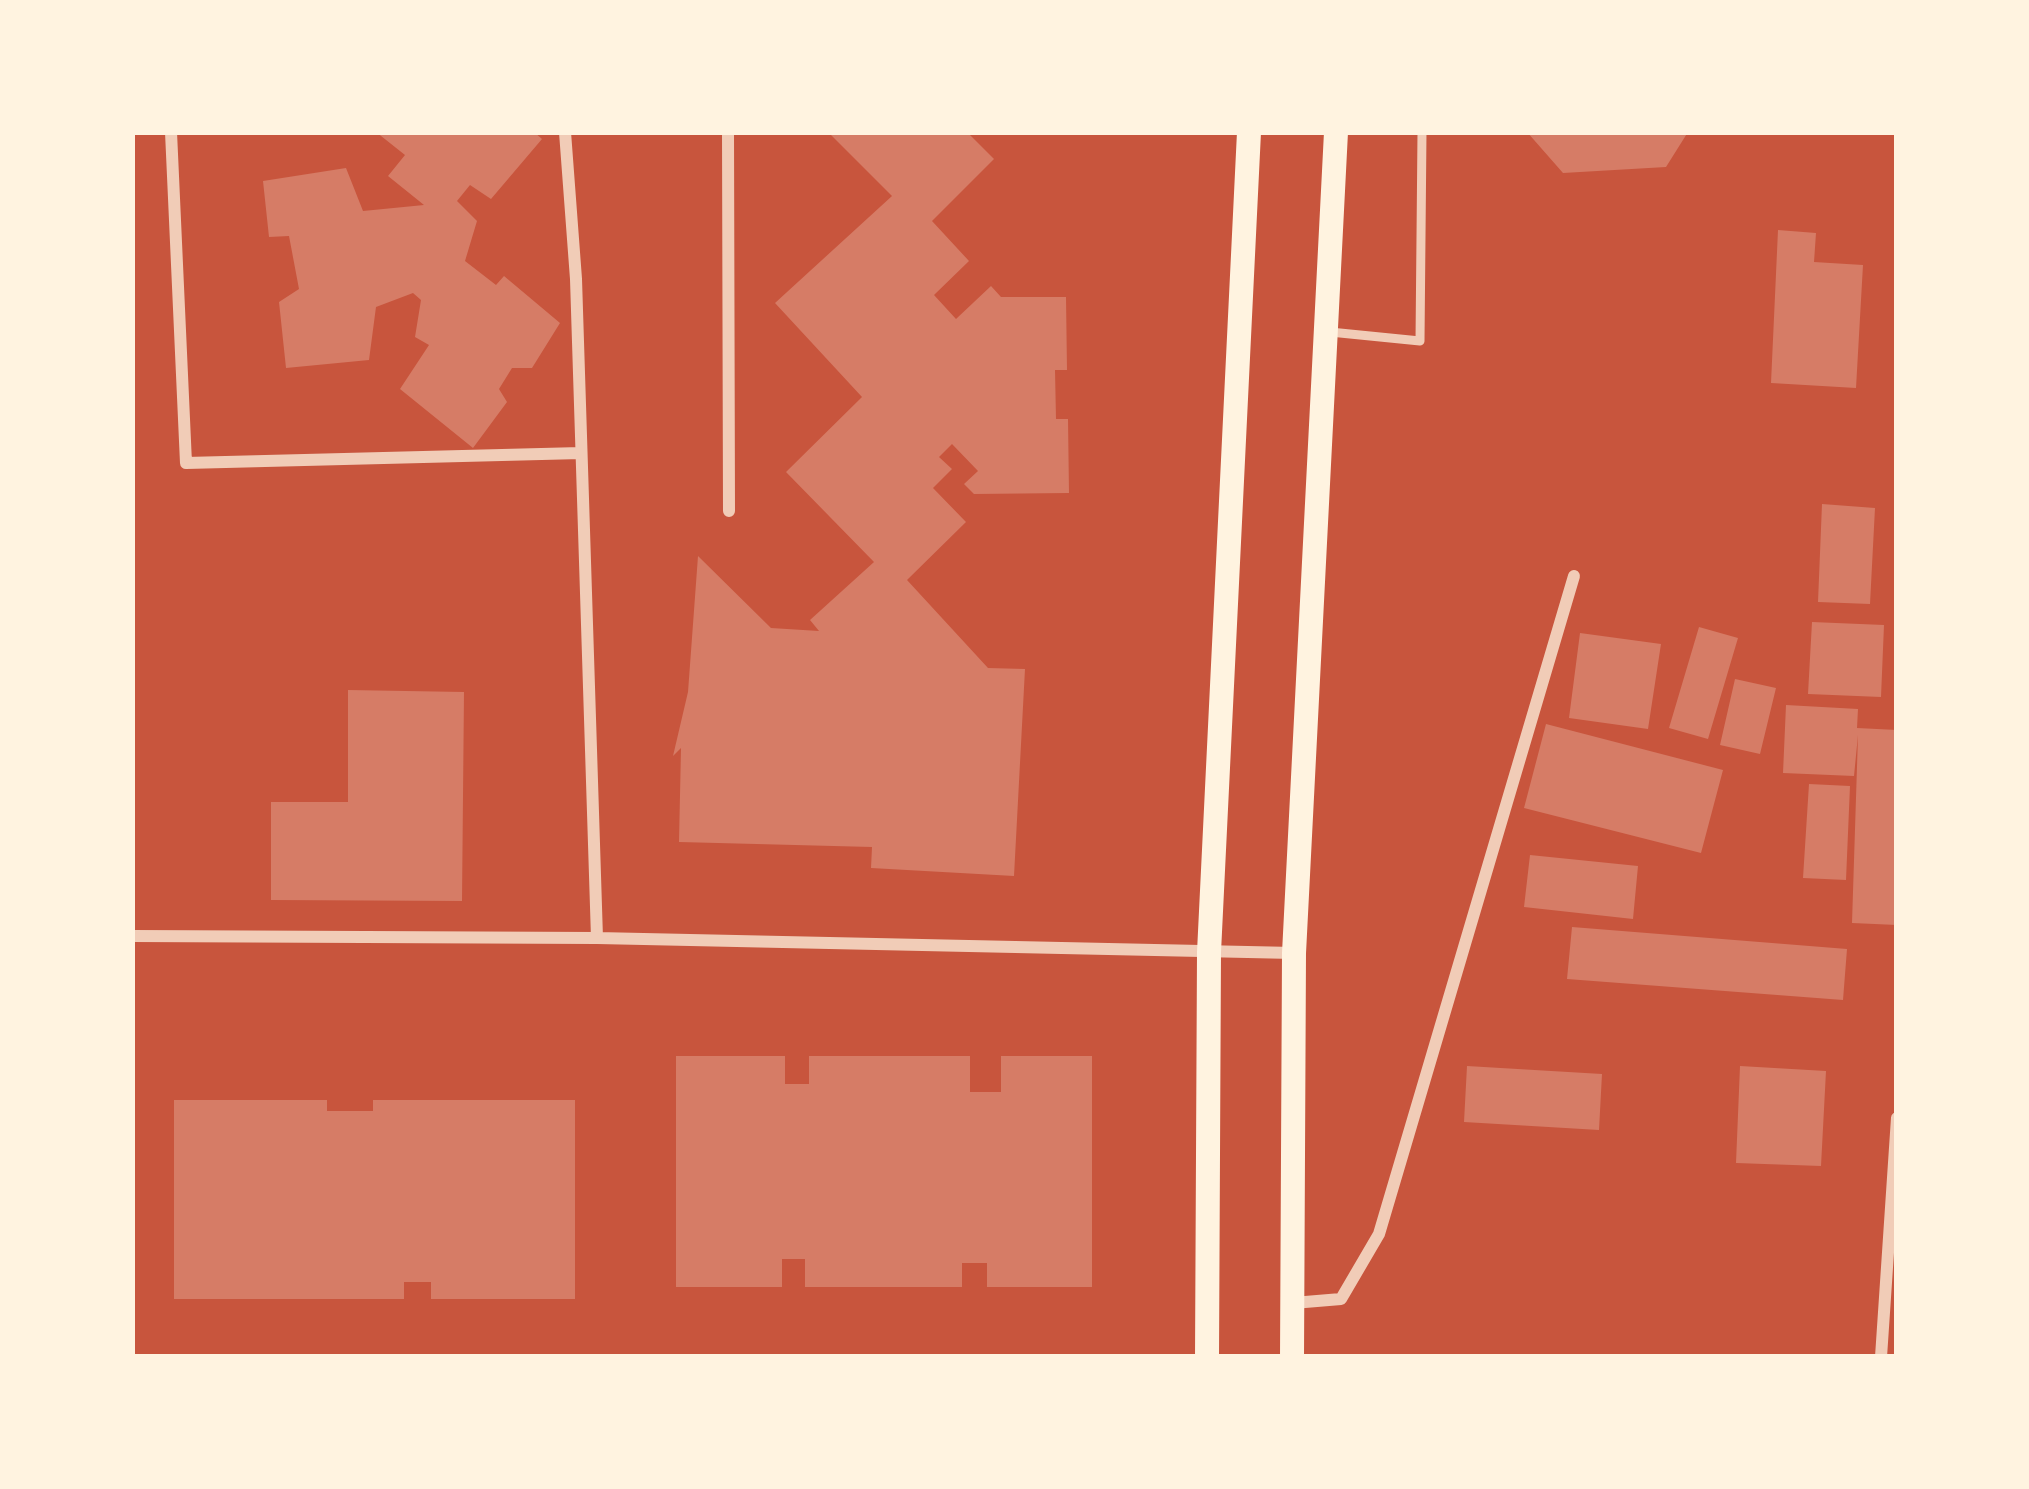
<!DOCTYPE html>
<html>
<head>
<meta charset="utf-8">
<style>
  body { margin:0 }
  #map { position:relative; width:2029px; height:1489px; overflow:hidden; background:#c8553d; font-family:Figtree,sans-serif }
  canvas { display:block }
  .frame { position:absolute; inset:0; border:135px solid #fff3e0; pointer-events:none }
</style>
</head>
<body>
<div id="map">
<canvas width="2029" height="1489"></canvas>
<div class="frame"></div>
</div>
<script>
const ctx = document.querySelector('canvas').getContext('2d');
ctx.lineJoin = 'round';
function fillPath(path, color) { ctx.fillStyle = color; ctx.fill(path, 'evenodd'); }
function trace(path, color, width, dash) { ctx.strokeStyle = color; ctx.lineWidth = width; ctx.lineCap = dash ? 'butt' : 'round'; ctx.setLineDash(dash || []); ctx.stroke(path); }
fillPath(new Path2D(`
  M 376,132 L 534,132 L 542,139 L 491,199 L 470,185 L 457,201 L 477,221 L 465,261 L 496,285 L 504,276 L 560,323 L 532,368 L 512,368 L 499,389 L 507,402 L 473,448 L 400,389 L 429,345 L 415,337 L 421,300 L 413,293 L 376,307 L 369,360 L 286,368 L 279,302 L 299,289 L 289,236 L 269,237 L 263,181 L 346,168 L 363,211 L 424,205 L 388,176 L 405,155 Z
  M 828,132 L 967,132 L 994,159 L 932,221 L 969,261 L 934,295 L 956,319 L 991,286 L 1001,297 L 1066,297 L 1067,370 L 1055,370 L 1056,419 L 1068,419 L 1069,493 L 974,494 L 964,484 L 978,471 L 952,444 L 939,457 L 952,469 L 933,488 L 966,522 L 907,580 L 988,668 L 1025,669 L 1014,876 L 871,868 L 872,847 L 679,842 L 681,748 L 673,756 L 688,692 L 698,556 L 771,628 L 819,631 L 810,620 L 874,562 L 786,472 L 862,397 L 775,303 L 892,196 Z
  M 1527,132 L 1688,132 L 1666,167 L 1563,173 Z
  M 1778,230 L 1816,233 L 1814,262 L 1863,265 L 1856,388 L 1771,383 Z
  M 1822,504 L 1875,508 L 1870,604 L 1818,602 Z
  M 1812,622 L 1884,625 L 1881,697 L 1808,694 Z
  M 1699,627 L 1738,638 L 1708,739 L 1669,728 Z
  M 1580,633 L 1661,644 L 1648,729 L 1569,718 Z
  M 1735,679 L 1776,688 L 1760,754 L 1720,745 Z
  M 348,690 L 464,692 L 462,901 L 271,900 L 271,802 L 348,802 Z
  M 1786,705 L 1858,709 L 1857,728 L 1897,730 L 1897,925 L 1852,923 L 1858,735 L 1854,776 L 1783,773 Z
  M 1546,724 L 1723,770 L 1701,853 L 1524,808 Z
  M 1809,784 L 1850,786 L 1846,880 L 1803,878 Z
  M 1530,855 L 1638,866 L 1633,919 L 1524,907 Z
  M 1572,927 L 1847,949 L 1843,1000 L 1567,979 Z
  M 676,1056 L 785,1056 L 785,1084 L 809,1084 L 809,1056 L 970,1056 L 970,1092 L 1001,1092 L 1001,1056 L 1092,1056 L 1092,1287 L 987,1287 L 987,1263 L 962,1263 L 962,1287 L 805,1287 L 805,1259 L 782,1259 L 782,1287 L 676,1287 Z
  M 1467,1066 L 1602,1074 L 1599,1130 L 1464,1122 Z
  M 1740,1066 L 1826,1071 L 1821,1166 L 1736,1163 Z
  M 174,1100 L 327,1100 L 327,1111 L 373,1111 L 373,1100 L 575,1100 L 575,1299 L 431,1299 L 431,1282 L 404,1282 L 404,1299 L 174,1299 Z`), '#d67c66');
trace(new Path2D(`
  M 1330,332 L 1420,341 L 1422,132`), '#f1ccb7', 9);
trace(new Path2D(`
  M 171,132 L 186,463 L 581,453
  M 565,132 L 576,279 L 597,938
  M 728,132 L 729,511
  M 132,936 L 597,938 L 1294,953
  M 1293,1303 L 1341,1299 L 1379,1234 L 1574,576
  M 1881,1357 L 1897,1118`), '#f1ccb7', 12);
trace(new Path2D(`
  M 1207,1357 L 1209,952 L 1249,132
  M 1292,1357 L 1294,953 L 1336,132`), '#fff3e0', 24);
</script>
</body>
</html>
